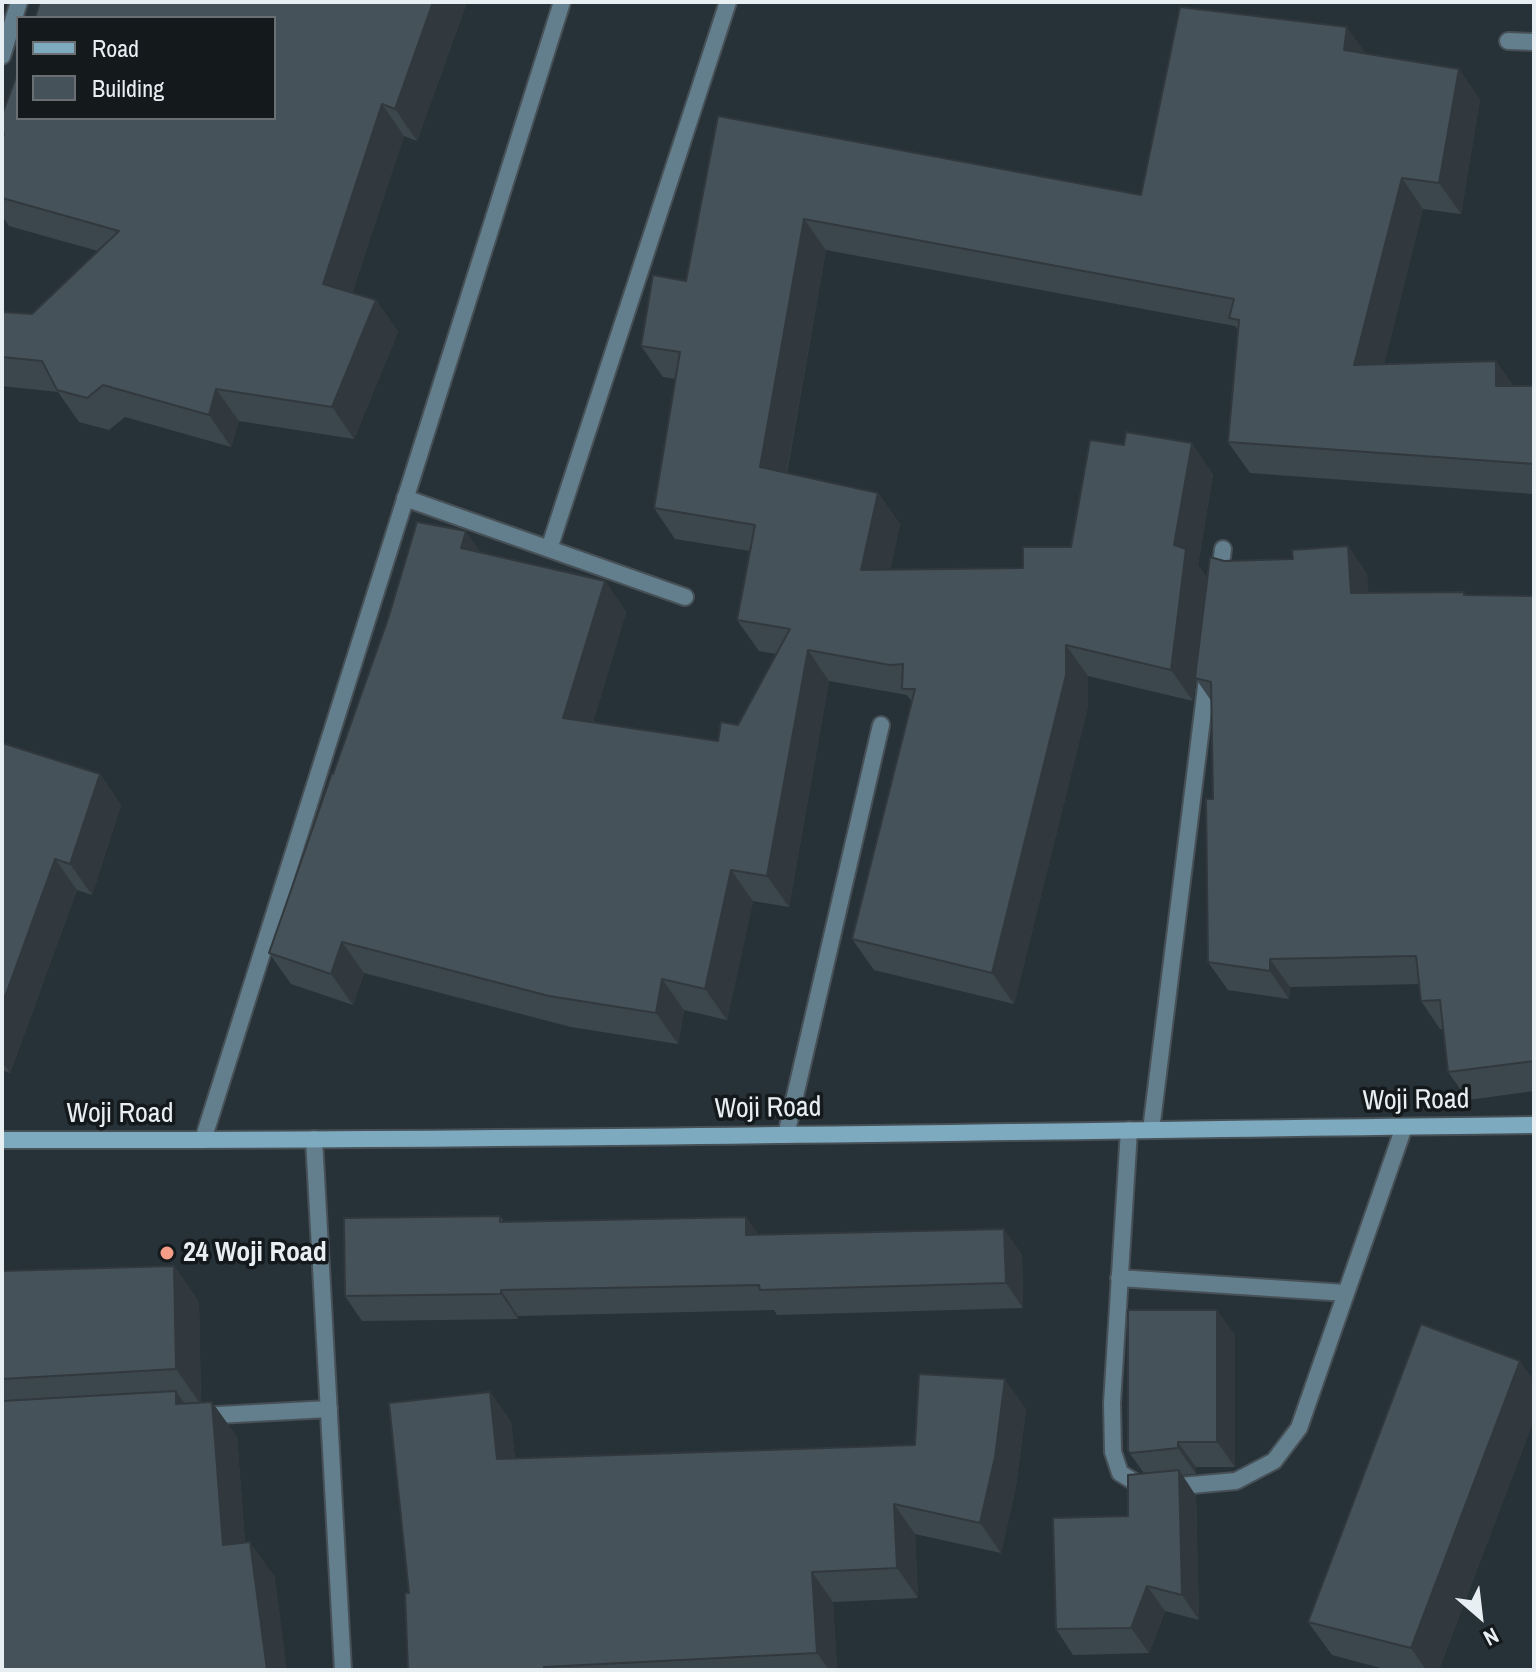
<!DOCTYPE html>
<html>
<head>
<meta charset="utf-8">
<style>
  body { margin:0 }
  #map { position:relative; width:1536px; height:1672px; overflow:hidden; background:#273238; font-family:"Archivo Narrow",sans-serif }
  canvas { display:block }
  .frame { position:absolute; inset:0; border:4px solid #e8eff3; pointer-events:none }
  .legend { position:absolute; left:16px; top:16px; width:260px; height:104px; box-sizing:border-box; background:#14191c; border:2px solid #696f72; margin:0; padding:10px 14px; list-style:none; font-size:24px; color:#e8eff3 }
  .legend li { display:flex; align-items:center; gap:16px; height:40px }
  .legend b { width:40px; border:2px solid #696f72 }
  .north { position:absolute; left:1440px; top:1576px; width:80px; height:80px; -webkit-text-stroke:6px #14191c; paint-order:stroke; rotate:152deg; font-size:22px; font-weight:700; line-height:32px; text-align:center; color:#e8eff3 }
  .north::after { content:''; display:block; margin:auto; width:28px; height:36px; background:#e8eff3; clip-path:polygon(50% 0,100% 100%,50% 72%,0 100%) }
</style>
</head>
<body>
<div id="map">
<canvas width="1536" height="1672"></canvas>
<div class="frame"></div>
<ul class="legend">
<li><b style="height:10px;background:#7eaac0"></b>Road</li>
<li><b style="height:22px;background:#465259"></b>Building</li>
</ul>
<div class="north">N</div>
</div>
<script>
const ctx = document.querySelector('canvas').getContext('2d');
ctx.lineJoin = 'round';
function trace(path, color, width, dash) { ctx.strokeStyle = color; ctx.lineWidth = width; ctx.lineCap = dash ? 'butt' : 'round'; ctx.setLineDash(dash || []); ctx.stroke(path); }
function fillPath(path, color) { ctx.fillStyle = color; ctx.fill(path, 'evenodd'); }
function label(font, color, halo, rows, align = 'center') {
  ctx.font = font + ' "Archivo Narrow",sans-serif'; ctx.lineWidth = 7; ctx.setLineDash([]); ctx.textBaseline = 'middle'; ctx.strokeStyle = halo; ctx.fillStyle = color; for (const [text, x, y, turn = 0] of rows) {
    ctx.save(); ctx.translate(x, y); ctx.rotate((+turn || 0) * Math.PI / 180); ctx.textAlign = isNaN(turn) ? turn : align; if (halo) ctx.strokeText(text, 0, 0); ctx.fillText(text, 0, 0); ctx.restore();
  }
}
const lane = new Path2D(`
  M 405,498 L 685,597
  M 549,549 L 728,2
  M 1219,580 L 1223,549
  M 1129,1130 L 1112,1403 L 1113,1452 L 1120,1473 L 1146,1489
  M 1151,1130 L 1208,671
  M 786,1135 L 881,725
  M 1119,1278 L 1346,1293
  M 199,1416 L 329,1409
  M 1169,1487 L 1236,1481 L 1274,1461 L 1299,1428 L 1404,1127`);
const street = new Path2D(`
  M 1508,41 L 1534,42
  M 2,56 L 19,2
  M 314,1139 L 343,1670
  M 203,1140 L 562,2`);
const secondary = new Path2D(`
  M 2,1140 C 513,1141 1023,1131 1534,1125`);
trace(lane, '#465056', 20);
trace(street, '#465056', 20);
trace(secondary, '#465056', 20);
trace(lane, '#637e8c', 16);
trace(street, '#637e8c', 16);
trace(secondary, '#7eaac0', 16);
fillPath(new Path2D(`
  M 467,2 L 417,141 L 404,136 L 352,293 L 376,300 L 398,332 L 354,439 L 239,421 L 231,447 L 125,417 L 109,430 L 79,422 L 58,392 L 2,386 L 2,312 L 32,314 L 98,251 L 9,226 L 2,216 L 2,115 L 18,118 Z
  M 1366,54 L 1459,69 L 1480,100 L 1461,214 L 1423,209 L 1384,364 L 1496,361 L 1513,386 L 1534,386 L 1534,494 L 1250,473 L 1228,442 L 1238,330 L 1235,326 L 826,250 L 787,473 L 878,493 L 900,524 L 890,570 L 1023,568 L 1071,547 L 1213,474 L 1198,565 L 1207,578 L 1224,561 L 1293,559 L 1348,546 L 1367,574 L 1368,593 L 1534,596 L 1534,1091 L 1468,1100 L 1448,1072 L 1443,1029 L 1440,1029 L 1421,1001 L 1419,984 L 1290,987 L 1289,999 L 1228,990 L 1208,962 L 1213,799 L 1212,702 L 1196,679 L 1193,701 L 1088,676 L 1088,706 L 1014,1004 L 874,970 L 852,939 L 912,702 L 907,695 L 829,681 L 789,907 L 753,901 L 727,1020 L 684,1010 L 678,1044 L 571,1027 L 364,973 L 353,1005 L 291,984 L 269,953 L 333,774 L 481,552 L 605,581 L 626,612 L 593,722 L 718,741 L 738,725 L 776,654 L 759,651 L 737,620 L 750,551 L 675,539 L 654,508 L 676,379 L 663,377 L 641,346 L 686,281 L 718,116 L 1141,195 Z
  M 2,743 L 100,774 L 121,805 L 92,895 L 77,890 L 10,1073 L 2,1070 Z
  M 500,1216 L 504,1222 L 759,1235 L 1022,1254 L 1023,1308 L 777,1315 L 774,1310 L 518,1316 L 518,1319 L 362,1321 L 345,1296 Z
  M 174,1266 L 199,1302 L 201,1402 L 212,1402 L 237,1437 L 245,1542 L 275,1577 L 2,1670 L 2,1271 Z
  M 1235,1335 L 1235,1467 L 1196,1467 L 1196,1474 L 1182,1475 L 1196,1496 L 1199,1620 L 1165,1611 L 1149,1653 L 1073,1655 L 1056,1629 L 1128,1516 L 1144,1473 L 1128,1451 Z
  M 1534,1381 L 1534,1419 L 1439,1670 L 1388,1670 L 1332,1655 L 1308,1622 Z
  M 490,1392 L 511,1422 L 515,1459 L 915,1445 L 1026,1409 L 1016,1486 L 1001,1553 L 915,1534 L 918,1598 L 833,1602 L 837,1670 L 408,1670 L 409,1593 Z`), '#3c474d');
fillPath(new Path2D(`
  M 433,2 L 467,2 L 417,141 L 395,109 Z
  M 1347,27 L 1369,58 L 1344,50 Z
  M 1459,69 L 1480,100 L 1461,214 L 1439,183 Z
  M 382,104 L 404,136 L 345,316 L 323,284 Z
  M 1402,178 L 1423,209 L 1376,396 L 1354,365 Z
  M 804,219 L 826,250 L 782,498 L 760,467 Z
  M 376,300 L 398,332 L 354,439 L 332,407 Z
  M 1496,361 L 1518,392 L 1496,386 Z
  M 216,389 L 239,421 L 231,447 L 209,415 Z
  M 1192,443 L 1213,474 L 1198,565 L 1208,580 L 1193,701 L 1171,670 L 1174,545 Z
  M 878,493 L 900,524 L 883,601 L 861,570 Z
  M 466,531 L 487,562 L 461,548 Z
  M 1348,546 L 1367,574 L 1370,621 L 1351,593 Z
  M 605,581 L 626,612 L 585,749 L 563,718 Z
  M 1066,645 L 1088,676 L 1088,706 L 1014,1004 L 992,973 Z
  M 808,650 L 829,681 L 789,907 L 767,876 Z
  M 100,774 L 121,805 L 92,895 L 70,864 Z
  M 55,859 L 77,890 L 10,1073 L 2,1062 L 2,1005 Z
  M 731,870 L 753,901 L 727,1020 L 705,989 Z
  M 342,942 L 364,973 L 353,1005 L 331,974 Z
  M 1270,959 L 1290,987 L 1289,999 L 1270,971 Z
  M 662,979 L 684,1010 L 678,1044 L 656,1013 Z
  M 746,1217 L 764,1242 L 746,1235 Z
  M 1004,1229 L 1022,1254 L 1023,1308 L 1006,1283 Z
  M 174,1266 L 199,1302 L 201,1405 L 176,1369 Z
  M 501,1290 L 518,1316 L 518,1319 L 501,1294 Z
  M 1217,1310 L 1235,1335 L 1235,1467 L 1217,1442 Z
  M 1520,1361 L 1534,1381 L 1534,1419 L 1439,1670 L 1426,1670 L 1411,1648 Z
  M 1005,1379 L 1026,1409 L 1016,1486 L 1001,1553 L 980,1523 Z
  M 176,1391 L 201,1427 L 176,1404 Z
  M 490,1392 L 511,1422 L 518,1489 L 497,1459 Z
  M 212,1402 L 237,1437 L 248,1581 L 223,1545 Z
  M 1178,1442 L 1196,1467 L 1196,1474 L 1178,1448 Z
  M 1179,1470 L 1196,1496 L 1199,1620 L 1182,1595 Z
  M 894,1504 L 915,1534 L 918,1598 L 897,1568 Z
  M 250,1542 L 275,1577 L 287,1670 L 267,1670 Z
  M 812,1572 L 833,1602 L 837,1670 L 829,1670 L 817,1653 Z
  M 1147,1586 L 1165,1611 L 1149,1653 L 1131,1628 Z`), '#31393e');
const building = new Path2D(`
  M 40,2 L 433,2 L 395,109 L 382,104 L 323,284 L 376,300 L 332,407 L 216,389 L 209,415 L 103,385 L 87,398 L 57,390 L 42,361 L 2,357 L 2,312 L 32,314 L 119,231 L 2,198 L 2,140 L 4,134 L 2,133 L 2,115 L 18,72 L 18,118 L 274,118 L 274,18 L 35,18 Z
  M 1180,7 L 1347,27 L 1344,50 L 1459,69 L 1439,183 L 1402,178 L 1354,365 L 1496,361 L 1496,386 L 1534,386 L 1534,464 L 1228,442 L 1239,320 L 1229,318 L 1234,299 L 804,219 L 760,467 L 878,493 L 861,570 L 1023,568 L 1023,547 L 1071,547 L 1090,440 L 1124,445 L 1126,432 L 1192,443 L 1174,545 L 1186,549 L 1171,670 L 1066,645 L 1066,675 L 992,973 L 852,939 L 915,689 L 902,689 L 903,664 L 890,665 L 808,650 L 767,876 L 731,870 L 705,989 L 662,979 L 656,1013 L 549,996 L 342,942 L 331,974 L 269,953 L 332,773 L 333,774 L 388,619 L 417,522 L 466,531 L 461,548 L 605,581 L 563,718 L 718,741 L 721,722 L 738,725 L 790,629 L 737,620 L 755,525 L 654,508 L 680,352 L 641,346 L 653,275 L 686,281 L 718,116 L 1141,195 Z
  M 1348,546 L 1351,593 L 1464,592 L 1464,595 L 1534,596 L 1534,1061 L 1448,1072 L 1440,1000 L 1421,1001 L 1416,956 L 1270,959 L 1270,971 L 1208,962 L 1206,799 L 1213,799 L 1211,682 L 1195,678 L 1210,557 L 1224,561 L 1293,559 L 1292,550 Z
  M 2,743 L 100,774 L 70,864 L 55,859 L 2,1005 Z
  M 500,1216 L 500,1222 L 746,1217 L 746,1235 L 1004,1229 L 1006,1283 L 760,1290 L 759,1285 L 501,1290 L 501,1294 L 345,1296 L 344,1218 Z
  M 174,1266 L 176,1369 L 2,1379 L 2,1271 Z
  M 1128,1310 L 1217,1310 L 1217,1442 L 1178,1442 L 1178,1448 L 1131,1453 L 1128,1451 Z
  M 1421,1324 L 1520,1361 L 1411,1648 L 1308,1622 Z
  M 919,1374 L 1005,1379 L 995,1457 L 980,1523 L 894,1504 L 897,1568 L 812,1572 L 817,1653 L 544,1667 L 544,1670 L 408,1670 L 405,1593 L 409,1593 L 389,1403 L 490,1392 L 497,1459 L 915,1445 Z
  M 176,1391 L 176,1404 L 212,1402 L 223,1545 L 250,1542 L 267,1670 L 2,1670 L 2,1401 Z
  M 1179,1470 L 1182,1595 L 1147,1586 L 1131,1628 L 1056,1629 L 1053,1518 L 1128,1516 L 1128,1475 Z`);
fillPath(building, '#465259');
trace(building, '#31393e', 2);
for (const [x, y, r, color] of [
  [167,1253,8,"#f49e87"]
]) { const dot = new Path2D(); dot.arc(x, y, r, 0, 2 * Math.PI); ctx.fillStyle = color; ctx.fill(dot); trace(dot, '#14191c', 3); }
label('28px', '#e8eff3', '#14191c', [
  ["Woji Road",1416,1101,-1],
  ["Woji Road",768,1109,-1],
  ["Woji Road",120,1114]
]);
label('bold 28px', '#e8eff3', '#14191c', [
  ["24 Woji Road",183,1253]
], 'left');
</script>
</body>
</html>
